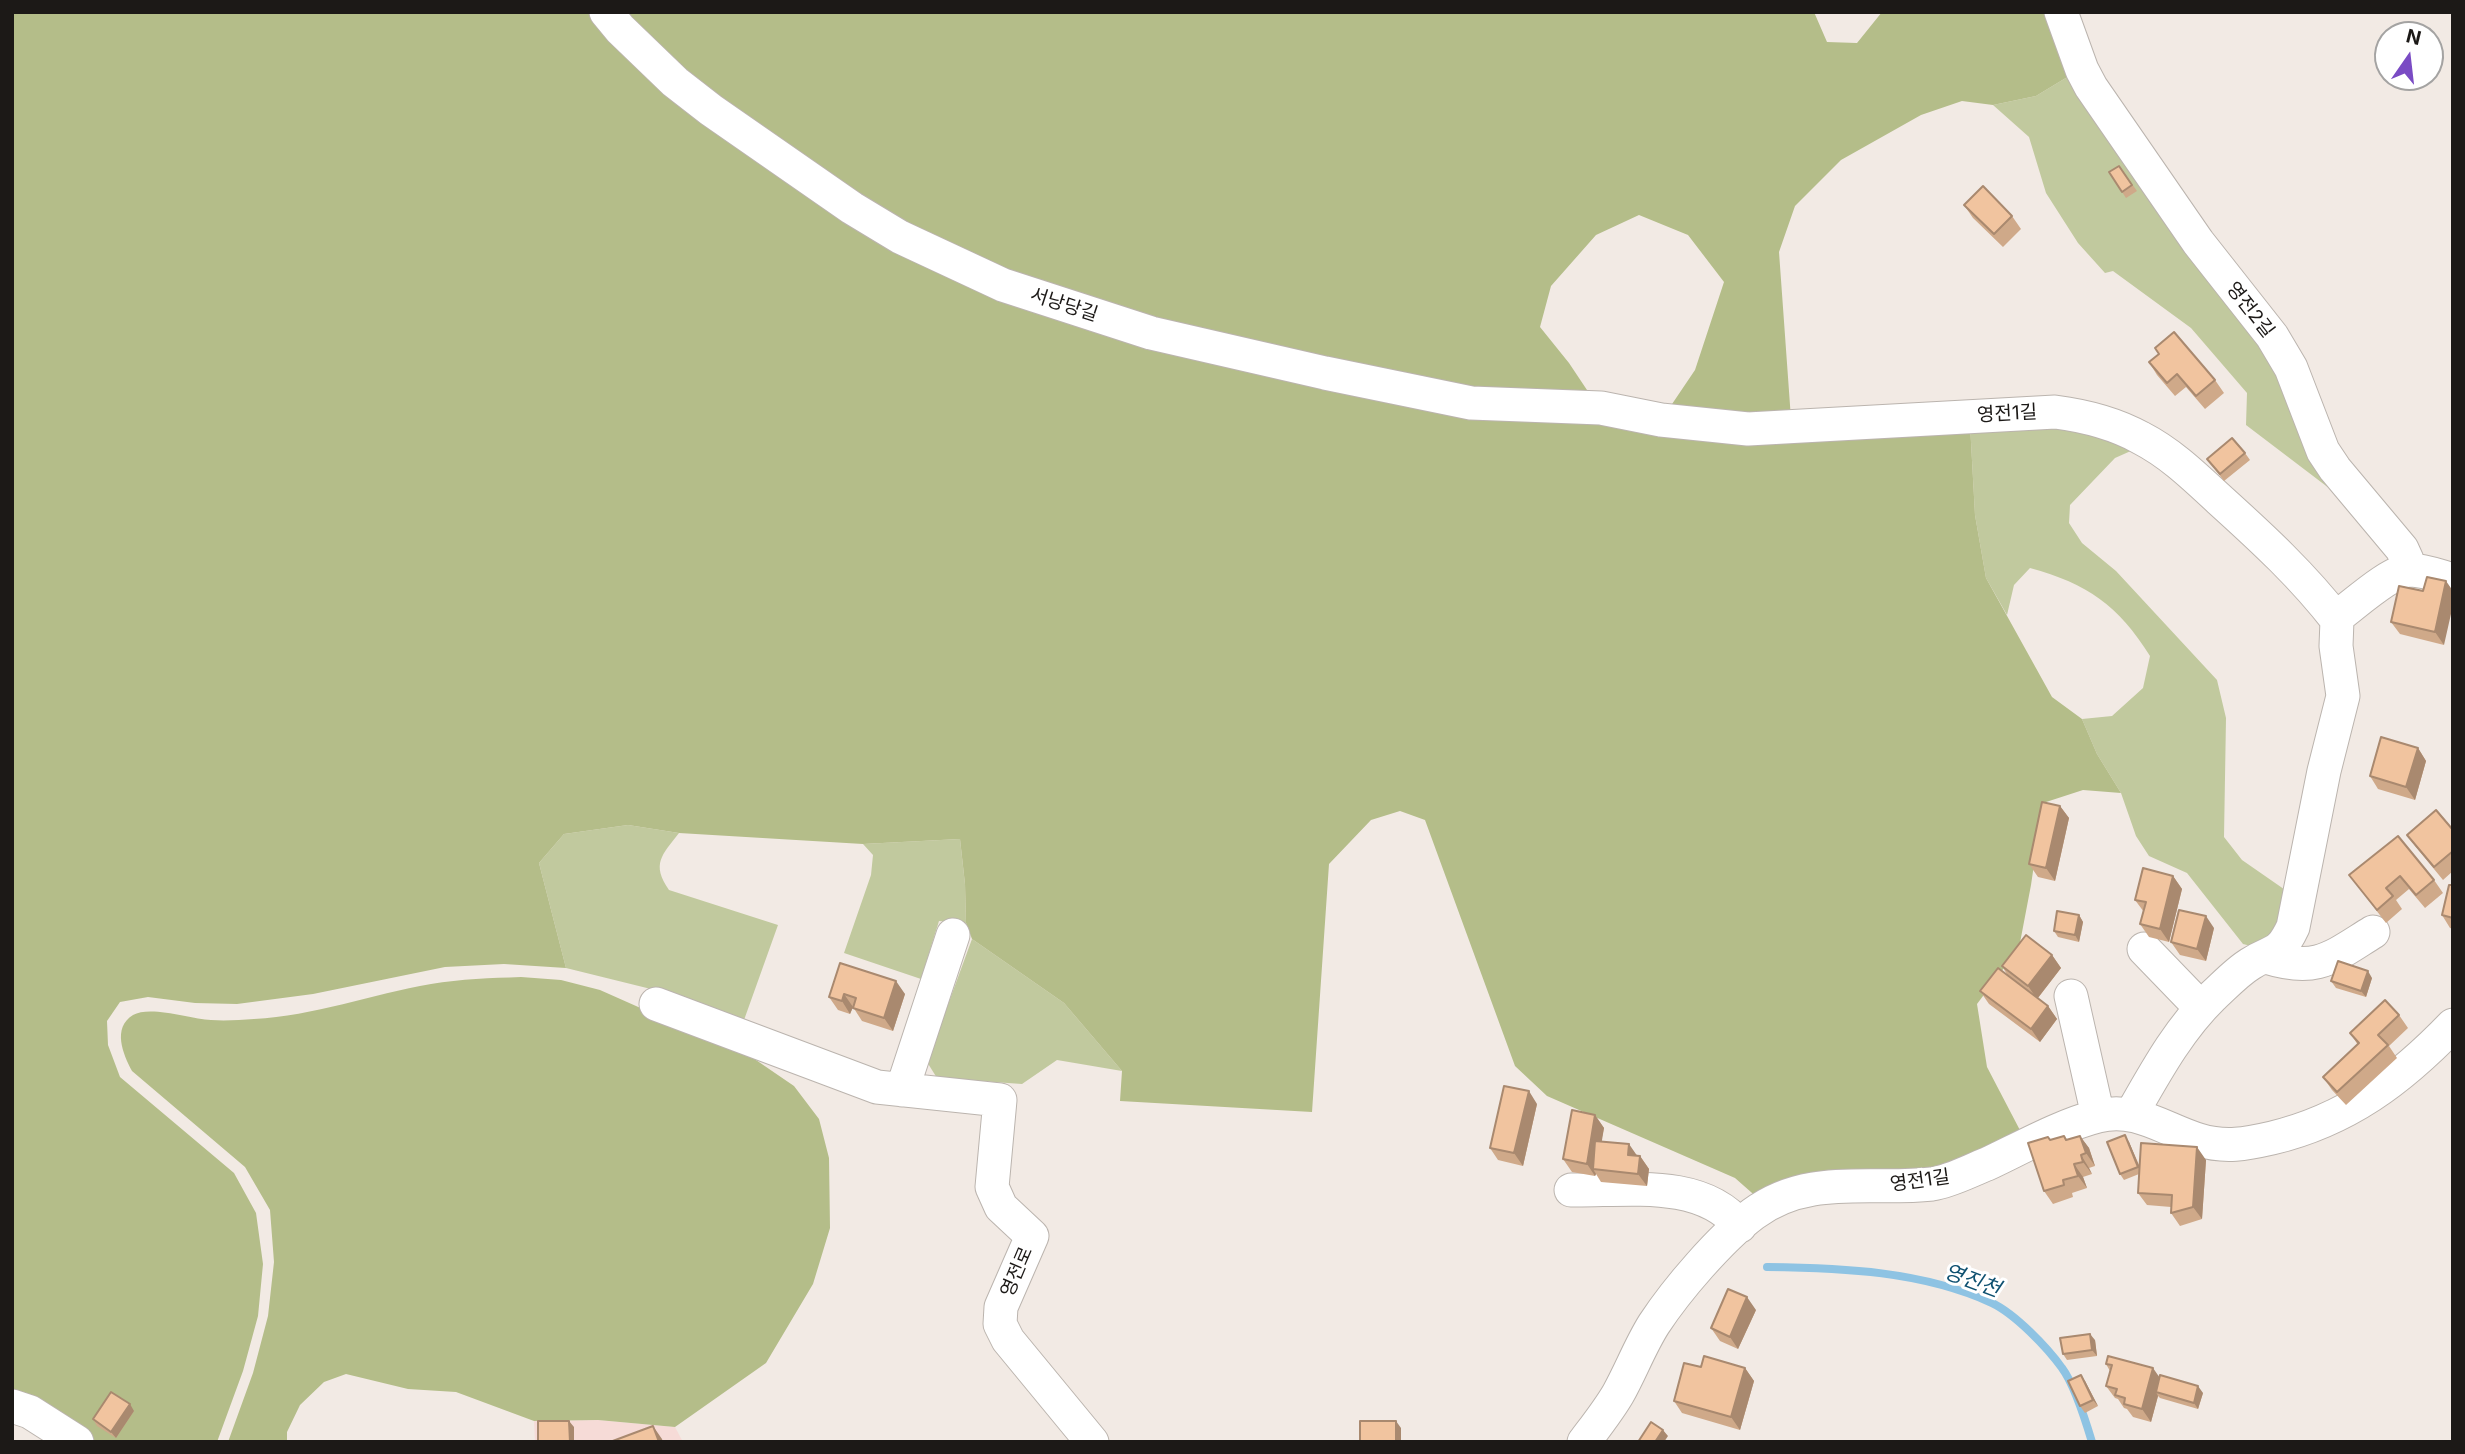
<!DOCTYPE html>
<html>
<head>
<meta charset="utf-8">
<style>
  body { margin:0 }
  #map { position:relative; width:2465px; height:1454px; overflow:hidden; background:#f2eae4; font-family:Inter,sans-serif }
  canvas { display:block }
  .frame { position:absolute; inset:0; border:14px solid #1c1917; pointer-events:none }
  .north { position:absolute; left:2374px; top:21px; width:70px; height:70px; box-sizing:border-box; background:#fff; border:2px solid #a4a3a2; border-radius:50%; rotate:14deg; font-size:19px; font-weight:700; line-height:28px; text-align:center; color:#1c1917 }
  .north::after { content:''; display:block; margin:auto; width:24px; height:32px; background:#7a4bc4; clip-path:polygon(50% 0,100% 100%,50% 72%,0 100%) }
</style>
</head>
<body>
<div id="map">
<canvas width="2465" height="1454"></canvas>
<div class="frame"></div>
<div class="north">N</div>
</div>
<script>
const ctx = document.querySelector('canvas').getContext('2d');
ctx.lineJoin = 'round';
function fillPath(path, color) { ctx.fillStyle = color; ctx.fill(path, 'evenodd'); }
function trace(path, color, width, dash) { ctx.strokeStyle = color; ctx.lineWidth = width; ctx.lineCap = dash ? 'butt' : 'round'; ctx.setLineDash(dash || []); ctx.stroke(path); }
function label(font, color, halo, rows, align = 'center') {
  ctx.font = font + ' Inter,"Noto Sans KR",sans-serif'; ctx.lineWidth = 6; ctx.setLineDash([]); ctx.textBaseline = 'middle'; ctx.strokeStyle = halo; ctx.fillStyle = color; for (const [text, x, y, turn = 0] of rows) {
    ctx.save(); ctx.translate(x, y); ctx.rotate((+turn || 0) * Math.PI / 180); ctx.textAlign = isNaN(turn) ? turn : align; if (halo) ctx.strokeText(text, 0, 0); ctx.fillText(text, 0, 0); ctx.restore();
  }
}
fillPath(new Path2D(`
  M 598,1420 L 675,1427 L 683,1442 L 535,1442 L 534,1421 Z`), '#f6dbd7');
fillPath(new Path2D(`
  M 2074,73 L 2266,343 L 2367,517 L 2246,425 L 2247,393 L 2191,328 L 2113,271 L 2105,273 L 2078,243 L 2046,193 L 2029,137 L 1993,105 L 2036,96 Z
  M 2056,420 L 2133,450 L 2115,458 L 2070,505 L 2069,523 L 2082,543 L 2116,571 L 2217,680 L 2226,718 L 2224,837 L 2242,860 L 2291,894 L 2283,928 L 2259,948 L 2243,944 L 2187,873 L 2149,856 L 2136,836 L 2121,793 L 2097,754 L 2082,719 L 2112,716 L 2143,688 L 2150,656 C 2118,605 2088,584 2030,568 L 2014,585 L 2007,615 L 1986,578 L 1975,515 L 1970,424 Z
  M 628,825 L 679,833 C 662,855 651,864 669,890 L 778,925 L 744,1020 L 655,990 L 566,968 L 539,863 L 564,834 Z
  M 960,839 L 965,884 L 966,923 L 939,921 L 921,979 L 844,953 L 871,875 L 873,855 L 863,844 Z
  M 972,939 L 1064,1003 L 1122,1071 L 1057,1060 L 1022,1084 L 937,1078 L 927,1062 Z`), '#c1c99e');
fillPath(new Path2D(`
  M 12,12 L 1814,12 L 1827,42 L 1857,43 L 1882,12 L 2054,12 L 2074,73 L 2036,96 L 1993,105 L 1962,101 L 1921,115 L 1841,160 L 1795,206 L 1779,252 L 1791,419 L 1668,410 L 1695,370 L 1724,282 L 1688,235 L 1639,215 L 1596,235 L 1551,286 L 1540,327 L 1569,363 L 1589,393 L 1584,413 L 1970,424 L 1975,515 L 1986,578 L 2052,697 L 2082,719 L 2097,754 L 2121,793 L 2083,790 L 2043,803 L 2031,885 L 2019,948 L 1977,1004 L 1987,1067 L 2023,1136 L 1927,1177 L 1760,1200 L 1735,1178 L 1547,1096 L 1515,1066 L 1425,820 L 1400,811 L 1371,820 L 1329,864 L 1312,1112 L 1120,1101 L 1122,1071 L 1064,1003 L 972,939 L 966,923 L 965,884 L 960,839 L 863,844 L 679,833 L 628,825 L 564,834 L 539,863 L 566,968 L 504,964 L 445,967 L 313,994 L 237,1004 L 195,1003 L 148,997 L 120,1002 L 107,1021 L 108,1045 L 120,1077 L 234,1173 L 256,1213 L 263,1264 L 258,1316 L 243,1371 L 217,1442 L 96,1442 L 28,1395 L 12,1392 Z
  M 521,977 L 561,980 L 600,990 L 753,1058 L 794,1086 L 819,1119 L 829,1158 L 830,1228 L 813,1284 L 766,1363 L 675,1427 L 598,1420 L 534,1421 L 456,1392 L 408,1389 L 346,1374 L 324,1382 L 300,1405 L 287,1432 L 287,1442 L 228,1442 L 253,1373 L 268,1316 L 274,1262 L 270,1210 L 245,1167 L 132,1071 C 123,1054 112,1028 133,1015 C 150,1005 191,1019 211,1020 C 225,1021 240,1020 254,1019 C 314,1016 372,994 431,984 C 461,979 491,978 521,977 Z`), '#b4bd89');
trace(new Path2D(`
  M 1767,1267 C 1843,1268 1922,1271 1992,1303 C 2015,1314 2047,1347 2062,1368 C 2074,1384 2086,1422 2092,1442`), '#8ec3e3', 8);
const minor = new Path2D(`
  M 606,12 L 620,29 L 675,82 L 711,110 L 852,208 L 900,237 L 1003,285 L 1151,333 L 1325,373 L 1471,403 L 1601,408 L 1661,420 L 1748,429 L 2055,412 C 2086,416 2114,423 2141,438 C 2172,454 2196,478 2221,501 C 2263,539 2303,576 2337,620
  M 2061,12 L 2082,70 L 2091,87 L 2198,242 L 2272,336 L 2291,368 L 2323,451 L 2335,469 L 2402,549 L 2407,560 L 2408,570
  M 2144,949 L 2201,1008
  M 2266,957 C 2317,973 2331,958 2373,932
  M 2071,996 L 2098,1116
  M 656,1004 L 877,1087 L 1000,1100 L 992,1187 L 1001,1207 L 1032,1236 L 1001,1307 L 1000,1324 L 1008,1340 L 1092,1442
  M 902,1090 L 953,935
  M 2131,1115 C 2155,1073 2178,1030 2213,996 C 2225,985 2237,972 2250,964 C 2273,949 2279,957 2293,927 L 2324,771 L 2343,696 L 2336,646 L 2337,620 L 2341,614 C 2357,602 2391,571 2410,570 C 2424,570 2439,576 2453,580
  M 1571,1190 C 1626,1191 1701,1178 1740,1226
  M 12,1406 L 30,1412 L 77,1442
  M 1584,1442 C 1596,1426 1608,1411 1618,1394 C 1631,1371 1640,1346 1654,1324 C 1677,1289 1720,1239 1753,1214 C 1808,1173 1870,1191 1932,1184 C 1951,1181 1969,1171 1987,1164 C 2021,1148 2062,1125 2098,1116 C 2136,1106 2165,1130 2199,1140 C 2225,1148 2246,1144 2272,1138 C 2347,1120 2400,1080 2453,1025`);
trace(minor, '#bbb4ae', 35);
trace(minor, '#fff', 33);
fillPath(new Path2D(`
  M 2119,166 L 2137,191 L 2126,198 L 2109,172 Z
  M 1964,205 L 2012,216 L 2021,229 L 2003,247 L 1973,218 Z
  M 2149,362 L 2215,380 L 2224,393 L 2205,409 L 2186,387 L 2175,396 L 2157,375 Z
  M 2245,453 L 2250,460 L 2224,481 L 2207,459 Z
  M 2423,591 L 2444,645 L 2400,634 L 2391,622 Z
  M 2418,748 L 2426,761 L 2415,800 L 2378,789 L 2370,776 Z
  M 2060,806 L 2069,818 L 2055,881 L 2038,877 L 2029,864 Z
  M 2453,830 L 2453,871 L 2443,880 L 2416,847 L 2407,835 Z
  M 2398,836 L 2434,880 L 2443,893 L 2425,908 L 2409,889 L 2396,900 L 2402,909 L 2386,923 L 2349,875 Z
  M 2173,876 L 2182,889 L 2169,942 L 2149,937 L 2140,924 L 2144,912 L 2135,900 Z
  M 2453,885 L 2453,929 L 2450,928 L 2442,915 Z
  M 2079,915 L 2083,922 L 2079,942 L 2058,937 L 2054,931 Z
  M 2214,928 L 2206,961 L 2180,955 L 2171,942 Z
  M 2052,955 L 2061,968 L 2038,998 L 2048,1006 L 2057,1019 L 2040,1042 L 1989,1004 L 1980,991 L 2008,976 L 2002,966 Z
  M 840,963 L 905,994 L 893,1031 L 862,1021 L 853,1007 L 850,1014 L 838,1010 L 829,997 Z
  M 2372,978 L 2366,997 L 2336,988 L 2331,981 Z
  M 2399,1015 L 2408,1028 L 2389,1046 L 2397,1058 L 2346,1105 L 2332,1090 L 2323,1077 L 2358,1045 L 2350,1033 Z
  M 1537,1104 L 1523,1166 L 1498,1160 L 1490,1148 Z
  M 1595,1115 L 1604,1128 L 1601,1142 L 1640,1156 L 1649,1169 L 1647,1186 L 1601,1182 L 1596,1174 L 1595,1176 L 1572,1172 L 1563,1159 Z
  M 2064,1136 L 2067,1140 L 2080,1136 L 2089,1148 L 2095,1166 L 2089,1168 L 2092,1174 L 2083,1177 L 2087,1188 L 2072,1193 L 2073,1197 L 2053,1204 L 2044,1191 L 2048,1137 L 2051,1140 Z
  M 2129,1142 L 2140,1167 L 2206,1160 L 2202,1219 L 2180,1226 L 2171,1213 L 2171,1207 L 2147,1205 L 2138,1193 L 2139,1174 L 2124,1180 L 2120,1174 Z
  M 1756,1310 L 1738,1349 L 1720,1341 L 1711,1328 Z
  M 2095,1340 L 2097,1356 L 2067,1360 L 2063,1354 Z
  M 2106,1364 L 2160,1378 L 2203,1393 L 2198,1409 L 2160,1398 L 2158,1396 L 2151,1422 L 2133,1417 L 2127,1409 L 2124,1408 L 2118,1399 L 2115,1398 L 2106,1386 L 2110,1371 Z
  M 1701,1367 L 1745,1368 L 1754,1381 L 1740,1430 L 1682,1413 L 1674,1401 Z
  M 2085,1381 L 2098,1406 L 2085,1413 L 2080,1406 Z
  M 134,1411 L 116,1438 L 97,1426 L 93,1419 Z`), '#cfa989');
fillPath(new Path2D(`
  M 2446,581 L 2453,591 L 2453,605 L 2444,645 L 2435,632 Z
  M 2418,748 L 2426,761 L 2415,800 L 2406,787 Z
  M 2060,806 L 2069,818 L 2055,881 L 2046,868 Z
  M 2173,876 L 2182,889 L 2169,942 L 2160,929 Z
  M 2079,915 L 2083,922 L 2079,942 L 2075,935 Z
  M 2206,916 L 2214,928 L 2206,961 L 2197,949 Z
  M 2052,955 L 2061,968 L 2037,999 L 2028,986 Z
  M 2368,971 L 2372,978 L 2366,997 L 2361,991 Z
  M 896,981 L 905,994 L 893,1031 L 884,1018 Z
  M 844,994 L 853,1007 L 850,1014 L 842,1001 Z
  M 2048,1006 L 2057,1019 L 2040,1042 L 2031,1029 Z
  M 1529,1091 L 1537,1104 L 1523,1166 L 1514,1153 Z
  M 1595,1115 L 1604,1128 L 1597,1170 L 1593,1169 L 1596,1174 L 1595,1176 L 1587,1164 Z
  M 2125,1135 L 2129,1142 L 2142,1173 L 2138,1167 Z
  M 2080,1136 L 2089,1148 L 2095,1166 L 2086,1153 Z
  M 1629,1144 L 1638,1157 L 1628,1155 Z
  M 2197,1147 L 2206,1160 L 2202,1219 L 2193,1207 Z
  M 2081,1155 L 2089,1168 L 2092,1174 L 2083,1162 Z
  M 1640,1156 L 1649,1169 L 1647,1186 L 1638,1174 Z
  M 2074,1164 L 2083,1177 L 2087,1188 L 2078,1176 Z
  M 1747,1297 L 1756,1310 L 1738,1349 L 1730,1337 Z
  M 2090,1334 L 2095,1340 L 2097,1356 L 2092,1350 Z
  M 1745,1368 L 1754,1381 L 1740,1430 L 1731,1417 Z
  M 2153,1368 L 2162,1381 L 2156,1392 L 2158,1396 L 2151,1422 L 2142,1409 Z
  M 2081,1375 L 2085,1381 L 2098,1406 L 2093,1400 Z
  M 2198,1386 L 2203,1393 L 2198,1409 L 2194,1403 Z
  M 130,1404 L 134,1411 L 116,1438 L 111,1432 Z
  M 569,1421 L 574,1427 L 574,1442 L 570,1442 Z
  M 1396,1421 L 1401,1428 L 1401,1442 L 1396,1442 Z
  M 653,1426 L 662,1439 L 663,1442 L 659,1442 Z
  M 1663,1430 L 1668,1436 L 1664,1442 L 1655,1442 Z`), '#a9896f');
const building = new Path2D(`
  M 2119,166 L 2132,185 L 2122,192 L 2109,172 Z
  M 1983,186 L 2012,216 L 1994,234 L 1964,205 Z
  M 2174,332 L 2215,380 L 2196,396 L 2177,374 L 2167,383 L 2149,362 L 2159,354 L 2155,348 Z
  M 2232,438 L 2245,453 L 2220,474 L 2207,459 Z
  M 2427,577 L 2446,581 L 2435,632 L 2391,622 L 2399,586 L 2423,591 Z
  M 2381,737 L 2418,748 L 2406,787 L 2370,776 Z
  M 2042,802 L 2060,806 L 2046,868 L 2029,864 Z
  M 2436,810 L 2453,830 L 2453,851 L 2434,867 L 2407,835 Z
  M 2398,836 L 2434,880 L 2416,895 L 2400,876 L 2386,888 L 2393,896 L 2377,910 L 2349,875 Z
  M 2143,868 L 2173,876 L 2160,929 L 2140,924 L 2146,902 L 2135,900 Z
  M 2449,885 L 2453,885 L 2453,918 L 2442,915 Z
  M 2179,910 L 2206,916 L 2197,949 L 2171,942 Z
  M 2057,911 L 2079,915 L 2075,935 L 2054,931 Z
  M 2026,935 L 2052,955 L 2028,986 L 2002,966 Z
  M 2338,961 L 2368,971 L 2361,991 L 2331,981 Z
  M 840,963 L 896,981 L 884,1018 L 853,1008 L 856,998 L 844,994 L 842,1001 L 829,997 Z
  M 1998,968 L 2048,1006 L 2031,1029 L 1980,991 Z
  M 2385,1000 L 2399,1015 L 2378,1035 L 2388,1045 L 2337,1092 L 2323,1077 L 2359,1043 L 2350,1033 Z
  M 1504,1086 L 1529,1091 L 1514,1153 L 1490,1148 Z
  M 1572,1110 L 1595,1115 L 1587,1164 L 1563,1159 Z
  M 2125,1135 L 2138,1167 L 2120,1174 L 2107,1142 Z
  M 2064,1136 L 2066,1140 L 2080,1136 L 2086,1153 L 2081,1155 L 2083,1162 L 2074,1164 L 2078,1176 L 2063,1180 L 2064,1185 L 2044,1191 L 2028,1143 L 2048,1137 L 2050,1140 Z
  M 1595,1141 L 1629,1144 L 1628,1155 L 1640,1156 L 1638,1174 L 1593,1169 Z
  M 2141,1143 L 2197,1147 L 2193,1207 L 2171,1213 L 2172,1195 L 2138,1193 Z
  M 1728,1289 L 1747,1297 L 1730,1337 L 1711,1328 Z
  M 2090,1334 L 2092,1350 L 2063,1354 L 2060,1338 Z
  M 1704,1356 L 1745,1368 L 1731,1417 L 1674,1401 L 1684,1363 L 1701,1367 Z
  M 2108,1356 L 2153,1368 L 2142,1409 L 2124,1404 L 2125,1398 L 2115,1395 L 2117,1389 L 2106,1386 L 2112,1365 L 2106,1364 Z
  M 2081,1375 L 2093,1400 L 2080,1406 L 2068,1381 Z
  M 2160,1375 L 2198,1386 L 2194,1403 L 2156,1392 Z
  M 111,1392 L 130,1404 L 111,1432 L 93,1419 Z
  M 538,1421 L 569,1421 L 570,1442 L 538,1442 Z
  M 1360,1421 L 1396,1421 L 1396,1442 L 1360,1442 Z
  M 1651,1422 L 1663,1430 L 1655,1442 L 1638,1442 Z
  M 653,1426 L 659,1442 L 610,1442 Z`);
fillPath(building, '#f1c49f');
trace(building, '#a9896f', 2);
label('19px', '#1c1917', '#fff', [
  ["서낭당길",1064,305,18],
  ["영전2길",2250,310,52],
  ["영전1길",2007,414,-3],
  ["영전1길",1920,1181,-8],
  ["영전로",1017,1272,-67]
]);
label('italic 21px', '#0e5070', '#fff', [
  ["영진천",1972,1281,20]
]);
</script>
</body>
</html>
